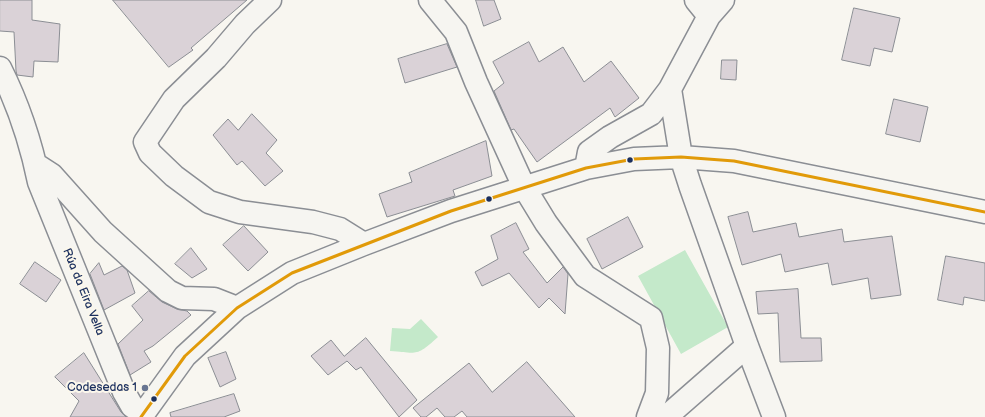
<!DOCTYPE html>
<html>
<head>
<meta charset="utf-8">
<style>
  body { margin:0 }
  canvas { display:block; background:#f8f6f0 }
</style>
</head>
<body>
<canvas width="985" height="417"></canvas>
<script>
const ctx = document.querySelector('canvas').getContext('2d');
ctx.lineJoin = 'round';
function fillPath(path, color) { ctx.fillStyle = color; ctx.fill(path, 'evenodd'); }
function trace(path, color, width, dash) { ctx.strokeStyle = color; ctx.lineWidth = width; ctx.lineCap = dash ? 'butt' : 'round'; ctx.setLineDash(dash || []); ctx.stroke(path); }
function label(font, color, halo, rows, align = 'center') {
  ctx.font = font + ' "Balsamiq Sans",sans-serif'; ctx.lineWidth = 4; ctx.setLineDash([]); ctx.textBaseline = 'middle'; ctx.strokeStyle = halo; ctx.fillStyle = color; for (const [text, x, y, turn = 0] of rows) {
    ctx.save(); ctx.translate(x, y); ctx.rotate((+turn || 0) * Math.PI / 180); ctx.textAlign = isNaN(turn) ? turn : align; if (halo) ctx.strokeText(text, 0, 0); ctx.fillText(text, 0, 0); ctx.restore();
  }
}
fillPath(new Path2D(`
  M 685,250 L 728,327 L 681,354 L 638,276 Z
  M 421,319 L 438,337 C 416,357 418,353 390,351 L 392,328 L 410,329 Z`), '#c4e9ca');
const building = new Path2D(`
  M 0,0 L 32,0 L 32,20 L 60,24 L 58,62 L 34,61 L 33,77 L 17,75 L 16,71 L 14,32 L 0,31 Z
  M 113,0 L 247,0 L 191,48 L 193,50 L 169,67 Z
  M 476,0 L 494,0 L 501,19 L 484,26 Z
  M 854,8 L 900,18 L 892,52 L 874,48 L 870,66 L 842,60 Z
  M 529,42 L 539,62 L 563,47 L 584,82 L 611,61 L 639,98 L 615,117 L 610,108 L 537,162 L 514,129 L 511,130 L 494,91 L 504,83 L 493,62 Z
  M 447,44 L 457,67 L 405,83 L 398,59 Z
  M 722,60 L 737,60 L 736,80 L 721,79 Z
  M 894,99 L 928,107 L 920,142 L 886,134 Z
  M 252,114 L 277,140 L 266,153 L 283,171 L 265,186 L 242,161 L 237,165 L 213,135 L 228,119 L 238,130 Z
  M 486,141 L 492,176 L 453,190 L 455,196 L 387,217 L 379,194 L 412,182 L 409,173 Z
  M 748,212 L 753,232 L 796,223 L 799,237 L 842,229 L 844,242 L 892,236 L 901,295 L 871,299 L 868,278 L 832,285 L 828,263 L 785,272 L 781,254 L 742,265 L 728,217 Z
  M 628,217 L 643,247 L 602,269 L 587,239 Z
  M 516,223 L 529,249 L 523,252 L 547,283 L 563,267 L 568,274 L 565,314 L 549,298 L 539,308 L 509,273 L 482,286 L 475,272 L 498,259 L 491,236 Z
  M 244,226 L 268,252 L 248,271 L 223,245 Z
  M 191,248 L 207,269 L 192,278 L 175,264 Z
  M 946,256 L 985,263 L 985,301 L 964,297 L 963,305 L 938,300 Z
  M 35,262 L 61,280 L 46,302 L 20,284 Z
  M 99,263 L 104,275 L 122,266 L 127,270 L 135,293 L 104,310 L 90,274 Z
  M 798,289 L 801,338 L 821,338 L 822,361 L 780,362 L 778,313 L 758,314 L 756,292 Z
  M 149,291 L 162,302 L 177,309 L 187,311 L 191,315 L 153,346 L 144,351 L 151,362 L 130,375 L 118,344 L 143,320 L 132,306 Z
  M 366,338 L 417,400 L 399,417 L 361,367 L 356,370 L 347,361 L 328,375 L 311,356 L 331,340 L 344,356 Z
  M 226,352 L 236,379 L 220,387 L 208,358 Z
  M 84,353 L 121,412 L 126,417 L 70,417 L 79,401 L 55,377 Z
  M 527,362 L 575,417 L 467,417 L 462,411 L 454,417 L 445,417 L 437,408 L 426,417 L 421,417 L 413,408 L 469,363 L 492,392 Z
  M 234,394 L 240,411 L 224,417 L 171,417 L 170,413 Z`);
fillPath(building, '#dad2d7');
trace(building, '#8b8e94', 1);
const minor = new Path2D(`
  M 270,0 L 245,24 L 216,58 L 174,99 L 145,142 L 150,153 L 174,176 L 209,202 L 240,212 L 313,222 L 340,229 L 364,244
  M 430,0 L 456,32 L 476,82 L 524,187 L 546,223 L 585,276 L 651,318 L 658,348 L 657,393 L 648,417
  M 696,0 L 709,16
  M 0,68 C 18,104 31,143 39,182 L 124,392 L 132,406 L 143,414
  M 670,89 L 681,157 L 690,185 L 747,346 L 774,417
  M 35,164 L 52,175 L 103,232 L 168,291 L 182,298 L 214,299 L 237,308
  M 586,168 L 589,152 L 610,137 L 651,114 L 670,89 L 709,16 L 723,0
  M 141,417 L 185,356 L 237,308 L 292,273 L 364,244 L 451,211 L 586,168 L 634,159 L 681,157 L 734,161 L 985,212
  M 666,417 L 747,346`);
trace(minor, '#8b8e94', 25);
trace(minor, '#f6f5f1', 22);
trace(new Path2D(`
  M 141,417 L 185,356 L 237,308 L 292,273 L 451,211 L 586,168 L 634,159 L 681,157 L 734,161 L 985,212`), '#e19a09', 3);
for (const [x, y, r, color] of [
  [630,160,3.5,"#1b2f5e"],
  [489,199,3.5,"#1b2f5e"],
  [145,388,4,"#687591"],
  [154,399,3.5,"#1b2f5e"]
]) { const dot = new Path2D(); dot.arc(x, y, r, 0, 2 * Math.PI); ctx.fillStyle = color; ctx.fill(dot); trace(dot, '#fbf7ec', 1.5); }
label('12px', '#1b2f5e', '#fbf7ec', [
  ["Rúa da Eira Vella",83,292,68]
]);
label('12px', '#1b2f5e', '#fbf7ec', [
  ["Codesedas 1",137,388]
], 'right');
</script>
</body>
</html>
